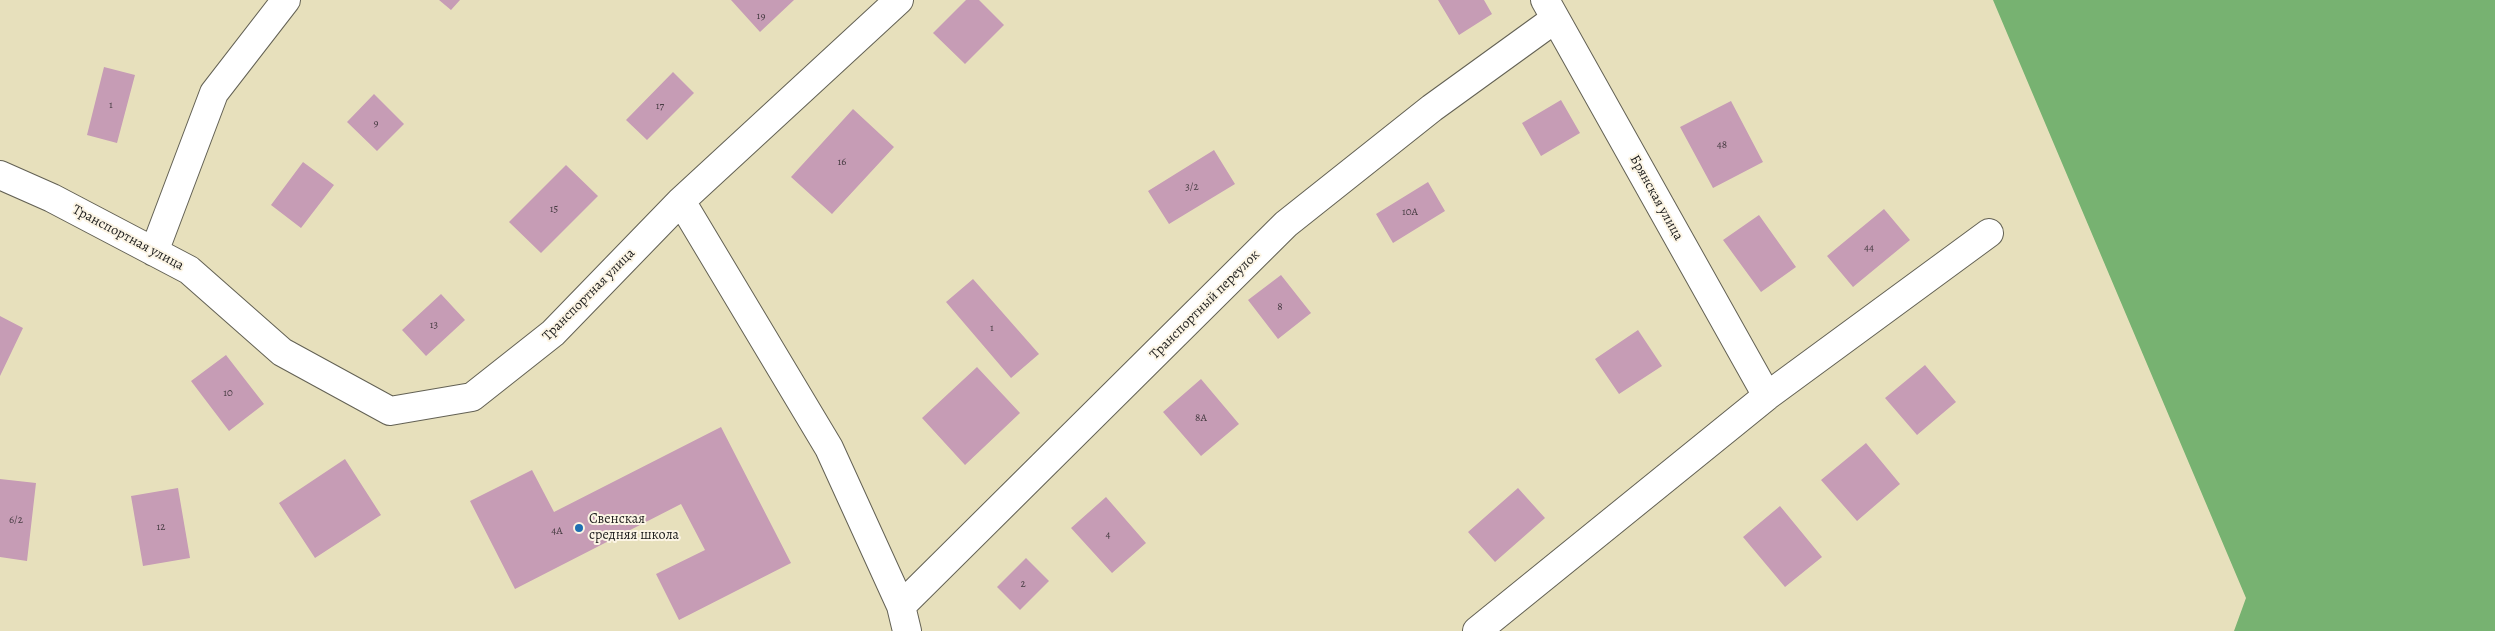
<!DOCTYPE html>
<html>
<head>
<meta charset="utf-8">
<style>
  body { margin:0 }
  canvas { display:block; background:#e7e0bc }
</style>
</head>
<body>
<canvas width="2495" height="631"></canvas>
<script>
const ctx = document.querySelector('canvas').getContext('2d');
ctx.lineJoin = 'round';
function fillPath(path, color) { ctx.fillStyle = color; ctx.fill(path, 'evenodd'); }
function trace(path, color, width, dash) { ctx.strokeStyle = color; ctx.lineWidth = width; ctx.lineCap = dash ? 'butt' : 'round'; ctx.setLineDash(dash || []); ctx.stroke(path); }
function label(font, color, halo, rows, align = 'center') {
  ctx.font = font + ' Alegreya,serif'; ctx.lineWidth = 4; ctx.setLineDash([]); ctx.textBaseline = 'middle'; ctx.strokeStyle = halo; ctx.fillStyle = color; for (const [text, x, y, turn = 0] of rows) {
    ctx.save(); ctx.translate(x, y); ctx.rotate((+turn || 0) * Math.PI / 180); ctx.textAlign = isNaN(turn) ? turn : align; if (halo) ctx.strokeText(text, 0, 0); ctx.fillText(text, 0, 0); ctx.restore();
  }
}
fillPath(new Path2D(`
  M 1993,0 L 2495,0 L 2495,631 L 2234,631 L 2246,598 Z`), '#77b271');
fillPath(new Path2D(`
  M 439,0 L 460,0 L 451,10 Z
  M 731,0 L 794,0 L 760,32 Z
  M 966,0 L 979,0 L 1004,25 L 965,64 L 933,33 Z
  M 1438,0 L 1484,0 L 1492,14 L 1459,35 Z
  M 104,67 L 135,75 L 117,143 L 87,135 Z
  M 673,72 L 694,93 L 647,140 L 626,120 Z
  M 374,94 L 404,124 L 377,151 L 347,122 Z
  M 1561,100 L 1580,133 L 1541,156 L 1522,123 Z
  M 1731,101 L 1763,162 L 1713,188 L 1680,127 Z
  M 853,109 L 894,147 L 832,214 L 791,177 Z
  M 1214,150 L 1235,184 L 1169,224 L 1148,191 Z
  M 303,162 L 334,185 L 301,228 L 271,205 Z
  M 566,165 L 598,196 L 541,253 L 509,222 Z
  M 1428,182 L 1445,211 L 1393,243 L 1376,214 Z
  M 1884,209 L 1910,240 L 1853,287 L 1827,256 Z
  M 1759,215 L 1796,267 L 1761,292 L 1723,240 Z
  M 1281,275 L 1311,313 L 1278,339 L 1248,300 Z
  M 973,279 L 1039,354 L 1011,378 L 946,302 Z
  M 441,294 L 465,320 L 426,356 L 402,330 Z
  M 0,316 L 23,328 L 0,376 Z
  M 1638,330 L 1662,366 L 1619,394 L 1595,359 Z
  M 226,355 L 264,404 L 229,431 L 191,381 Z
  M 1925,365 L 1956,402 L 1917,435 L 1885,398 Z
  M 977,367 L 1020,413 L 965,465 L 922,418 Z
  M 1201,379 L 1239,424 L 1201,456 L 1163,412 Z
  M 721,427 L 791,563 L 679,620 L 656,574 L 705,550 L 681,504 L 515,589 L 470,501 L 532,470 L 554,512 Z
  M 1866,443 L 1900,484 L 1857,521 L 1821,480 Z
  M 345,459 L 381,515 L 315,558 L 279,503 Z
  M 0,479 L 36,483 L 27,561 L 0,557 Z
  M 178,488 L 190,558 L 143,566 L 131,496 Z
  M 1518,488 L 1545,518 L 1495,562 L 1468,532 Z
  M 1106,497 L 1146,543 L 1112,573 L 1071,528 Z
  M 1780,506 L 1822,557 L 1785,587 L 1743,537 Z
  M 1026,558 L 1049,581 L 1020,610 L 997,587 Z`), '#c69cb5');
const minor = new Path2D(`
  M 1545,0 L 1767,396
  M 0,175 L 52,198 L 189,270 L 282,352 L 390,411 L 472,397 L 553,333 L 681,201 L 899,0
  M 681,201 L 829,448 L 901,606
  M 154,252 L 214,93 L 286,0
  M 907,631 L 901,606 L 1286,224 L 1432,108 L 1555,19
  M 1477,631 L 1767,396 L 1989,233`);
trace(minor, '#636154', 30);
trace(minor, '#fff', 28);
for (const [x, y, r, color] of [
  [579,528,5,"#1f6fb2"]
]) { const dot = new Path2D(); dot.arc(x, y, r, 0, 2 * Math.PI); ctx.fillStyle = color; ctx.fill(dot); trace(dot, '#fcf5e5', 2); }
label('11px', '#463c42', null, [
  ["19",761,16],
  ["1",111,105],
  ["17",660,106],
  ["9",376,123],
  ["48",1722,145],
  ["16",842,162],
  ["3/2",1192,187],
  ["15",554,209],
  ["10А",1410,212],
  ["44",1869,248],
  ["8",1280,307],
  ["13",434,325],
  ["1",992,328],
  ["10",228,393],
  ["8А",1201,418],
  ["6/2",16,520],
  ["12",161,527],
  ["4А",557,531],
  ["4",1108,535],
  ["2",1023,584]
]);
label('14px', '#1c1c1c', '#fcf5e5', [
  ["Брянская улица",1656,198,61],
  ["Транспортная улица",128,238,28],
  ["Транспортная улица",589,295,-45],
  ["Транспортный переулок",1205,305,-45]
]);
label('14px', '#1c1c1c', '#fcf5e5', [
  ["Свенская",589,520],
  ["средняя школа",589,536]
], 'left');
</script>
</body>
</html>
